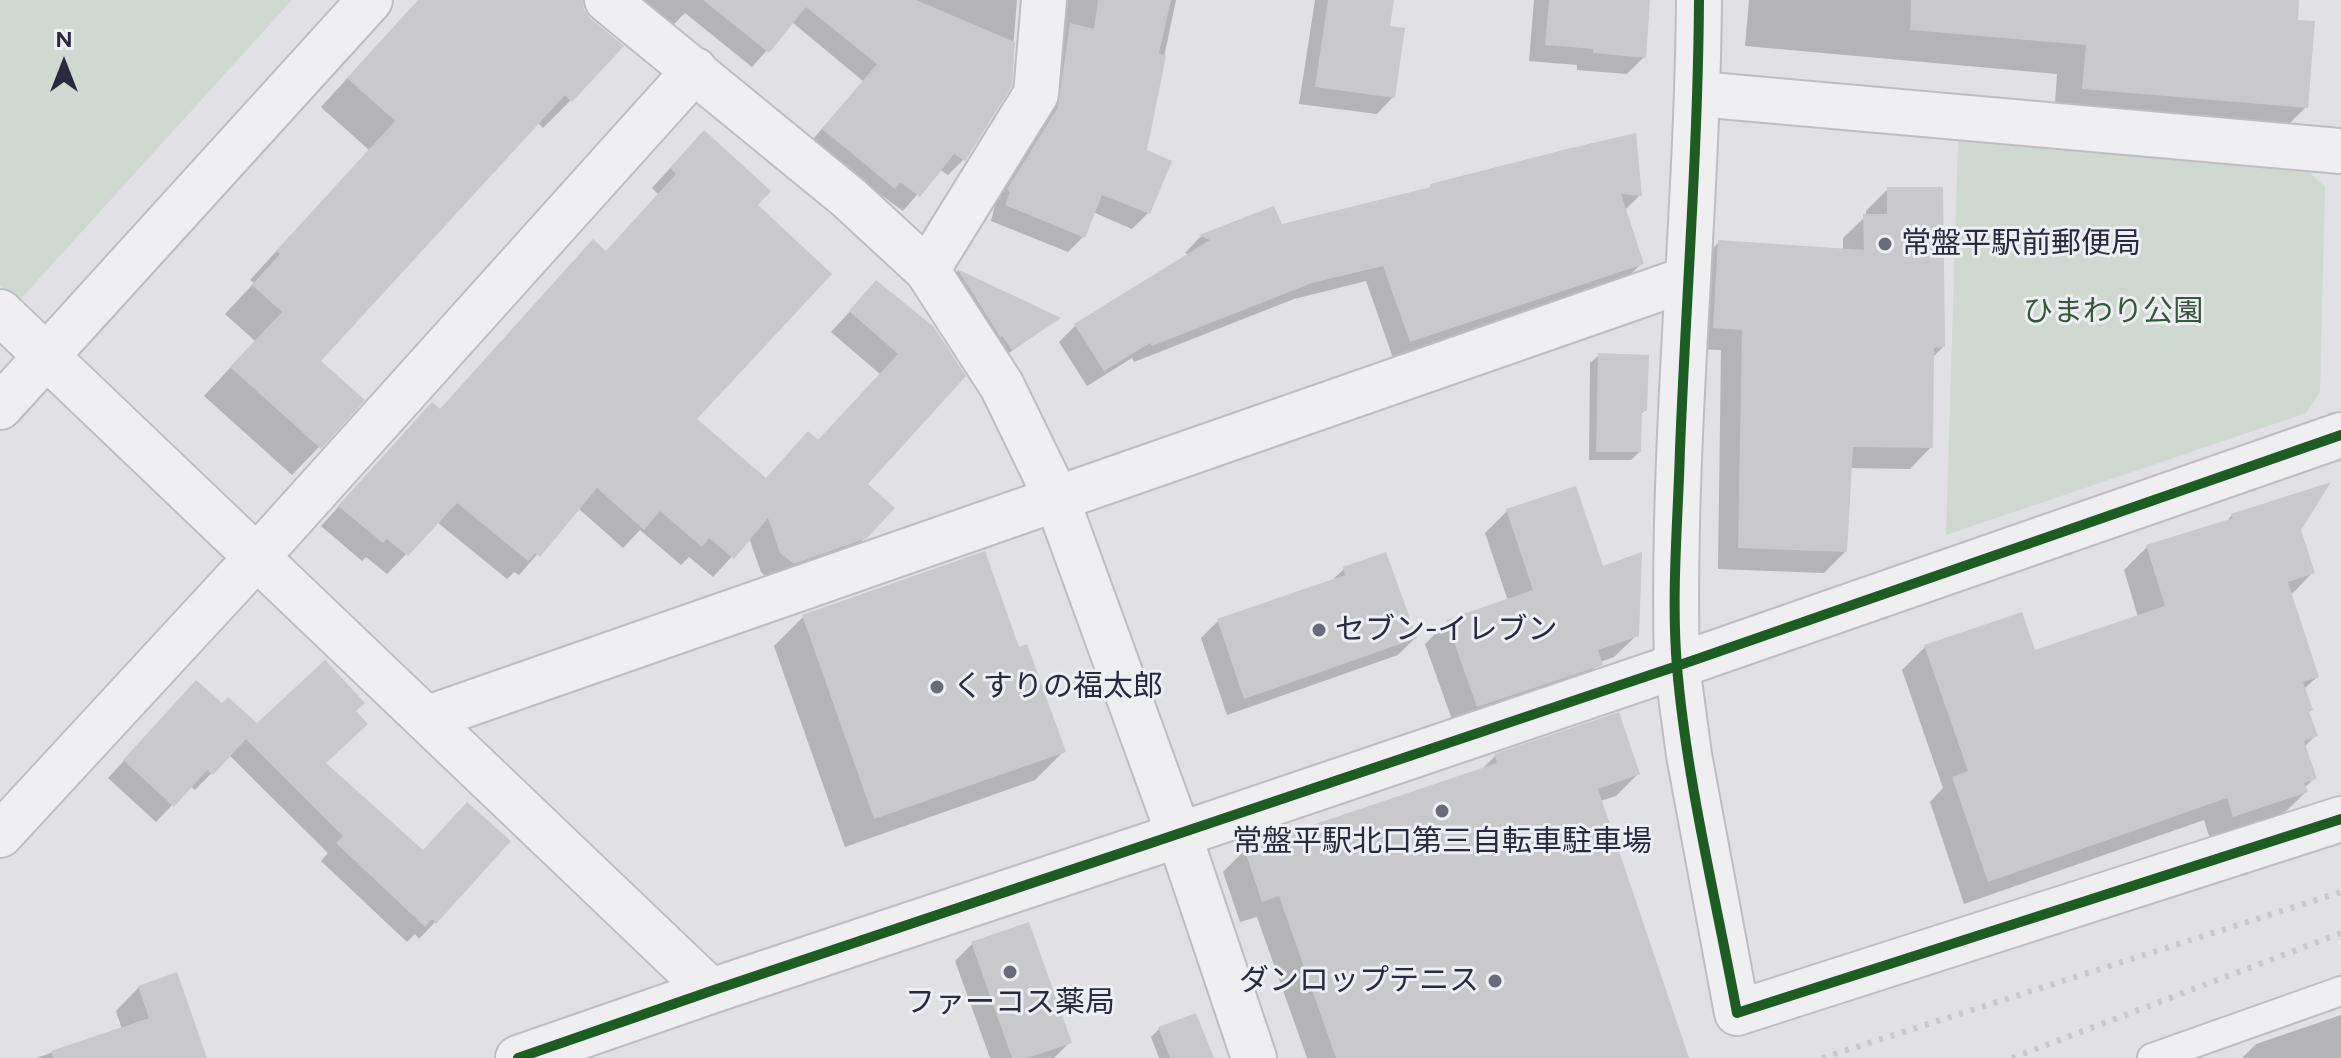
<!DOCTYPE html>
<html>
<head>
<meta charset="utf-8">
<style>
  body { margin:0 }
  #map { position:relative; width:2341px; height:1058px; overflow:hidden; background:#e1e1e5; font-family:Figtree,sans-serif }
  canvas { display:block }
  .north { position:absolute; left:24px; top:24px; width:80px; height:80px; -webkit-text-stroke:6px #eeeff5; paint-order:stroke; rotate:0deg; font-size:22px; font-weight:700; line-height:32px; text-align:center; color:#292b3d }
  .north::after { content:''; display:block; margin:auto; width:28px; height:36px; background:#292b3d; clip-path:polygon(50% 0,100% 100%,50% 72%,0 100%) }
</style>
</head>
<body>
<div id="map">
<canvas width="2341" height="1058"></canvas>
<div class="north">N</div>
</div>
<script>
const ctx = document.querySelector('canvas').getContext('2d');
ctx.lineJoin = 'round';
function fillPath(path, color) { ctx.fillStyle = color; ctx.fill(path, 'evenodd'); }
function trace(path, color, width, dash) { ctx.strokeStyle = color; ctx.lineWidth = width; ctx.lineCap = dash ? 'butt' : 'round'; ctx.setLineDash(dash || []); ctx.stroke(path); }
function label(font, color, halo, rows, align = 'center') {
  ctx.font = font + ' Figtree,"Noto Sans JP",sans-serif'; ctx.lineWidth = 6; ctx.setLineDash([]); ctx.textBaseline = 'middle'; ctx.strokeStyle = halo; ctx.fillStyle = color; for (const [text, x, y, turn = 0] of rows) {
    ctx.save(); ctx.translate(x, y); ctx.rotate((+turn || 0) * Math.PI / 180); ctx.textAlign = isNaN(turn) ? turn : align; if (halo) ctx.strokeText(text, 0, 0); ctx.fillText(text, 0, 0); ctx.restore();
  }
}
fillPath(new Path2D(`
  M 0,0 L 292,0 L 18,302 L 0,286 Z
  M 1958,141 L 2306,169 L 2325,187 L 2320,392 L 2306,413 L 1946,535 Z`), '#cfd8d1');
fillPath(new Path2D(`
  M 462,0 L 548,0 L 571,100 L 543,128 L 537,122 L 318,361 L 319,447 L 292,475 L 204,396 L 255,341 L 225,314 L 254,283 L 250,280 L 369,150 L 321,107 L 393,28 Z
  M 613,0 L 1017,0 L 1010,85 L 963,160 L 948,175 L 939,169 L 903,211 L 884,197 L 878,203 L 808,145 L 863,81 L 792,22 L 752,67 L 685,13 L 666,32 Z
  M 1047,0 L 1176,0 L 1144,152 L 1169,162 L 1148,213 L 1132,229 L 1093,212 L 1083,237 L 1068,252 L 991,221 Z
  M 1315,0 L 1392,0 L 1388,28 L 1393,97 L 1377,114 L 1299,104 Z
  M 1534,0 L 1648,0 L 1644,57 L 1627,74 L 1577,70 L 1577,65 L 1529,61 Z
  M 1749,0 L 2297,0 L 2295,21 L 2306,107 L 2277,136 L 2054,118 L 2057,74 L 1745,46 Z
  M 1571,150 L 1640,195 L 1624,211 L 1642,263 L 1625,280 L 1393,358 L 1366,281 L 1294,299 L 1134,362 L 1132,358 L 1087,386 L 1059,342 L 1076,325 L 1190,255 L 1185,253 L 1200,237 L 1273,208 L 1281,227 L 1426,191 L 1431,186 Z
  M 685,152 L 756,205 L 694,419 L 765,480 L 817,442 L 880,374 L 831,332 L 876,283 L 933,329 L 865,484 L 866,537 L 845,557 L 773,583 L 761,572 L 749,538 L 713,577 L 689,557 L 681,565 L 640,530 L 623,548 L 578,508 L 519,575 L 514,572 L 507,579 L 437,522 L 387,574 L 366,557 L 362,561 L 321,526 L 412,425 L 439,411 L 605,253 L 658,194 L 652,188 Z
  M 1888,189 L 1943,347 L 1932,358 L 1931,447 L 1910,469 L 1850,468 L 1845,552 L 1824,573 L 1718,569 L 1721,350 L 1692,349 L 1698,263 L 1719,242 L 1843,251 L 1843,238 L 1866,216 L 1866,211 Z
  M 958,271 L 1058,319 L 1003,357 L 950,278 Z
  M 1599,355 L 1645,410 L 1640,415 L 1639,452 L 1631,460 L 1589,460 L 1590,363 Z
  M 1507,511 L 1602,568 L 1637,635 L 1614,657 L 1600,662 L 1579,686 L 1455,728 L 1425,644 L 1447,622 L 1508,601 L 1485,533 Z
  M 2232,515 L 2299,530 L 2313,572 L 2290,596 L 2317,677 L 2303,690 L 2307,713 L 2315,736 L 2304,747 L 2315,778 L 2304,788 L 2306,792 L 2282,815 L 2210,839 L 2204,820 L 1964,904 L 1930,802 L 1943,788 L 1902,670 L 1925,647 L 2034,653 L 2138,617 L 2124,570 L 2147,547 L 2226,522 Z
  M 1344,569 L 1415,638 L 1398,655 L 1227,715 L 1201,638 L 1218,621 L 1331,581 Z
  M 803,617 L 1018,649 L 1064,751 L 1035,780 L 845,847 L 774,646 Z
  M 180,700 L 222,706 L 257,726 L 354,712 L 323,764 L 435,922 L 419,939 L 415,934 L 407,942 L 321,861 L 328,853 L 229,755 L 195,790 L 190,786 L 156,822 L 108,778 Z
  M 1495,756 L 1638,774 L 1616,796 L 1600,801 L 1687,1058 L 1307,1058 L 1257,917 L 1240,922 L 1223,872 L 1245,850 L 1480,771 Z
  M 972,944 L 1069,1043 L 1054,1058 L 990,1058 L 955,961 Z
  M 139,987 L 204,1058 L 36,1058 L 122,1029 L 116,1011 Z
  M 2341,1015 L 2341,1058 L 2242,1058 L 2256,1044 Z
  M 1159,1029 L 1197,1058 L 1159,1058 L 1151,1037 Z`), '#0003');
fillPath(new Path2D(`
  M 418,0 L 583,0 L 584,10 L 591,19 L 624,46 L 572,102 L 565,95 L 321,361 L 365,400 L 321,449 L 230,367 L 282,312 L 252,285 L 280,254 L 276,251 L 395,121 L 347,78 Z
  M 703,0 L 916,0 L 1015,42 L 1012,86 L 965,161 L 954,154 L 920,197 L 900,182 L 895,189 L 822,129 L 877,64 L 806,7 L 769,53 Z
  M 1098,0 L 1171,0 L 1159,53 L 1166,56 L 1147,150 L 1172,161 L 1150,214 L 1102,195 L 1085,238 L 1005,205 L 1010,192 L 1007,189 L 1058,107 L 1070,23 L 1094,29 Z
  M 1328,0 L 1394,0 L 1390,26 L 1405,28 L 1395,98 L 1315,87 Z
  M 1549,0 L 1650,0 L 1646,58 L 1593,53 L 1593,49 L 1545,45 Z
  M 1911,0 L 2299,0 L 2298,20 L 2315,21 L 2308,108 L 2082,89 L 2086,45 L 1910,30 Z
  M 704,130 L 771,191 L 758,205 L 832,274 L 697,419 L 766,478 L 808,431 L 818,440 L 898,354 L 849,311 L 876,280 L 934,327 L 966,376 L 868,484 L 895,508 L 867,538 L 794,564 L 780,553 L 768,518 L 734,559 L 709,538 L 702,547 L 660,511 L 644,530 L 597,488 L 540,557 L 535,553 L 528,561 L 457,503 L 408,556 L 387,539 L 383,543 L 338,506 L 432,402 L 440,409 L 593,239 L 606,251 L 676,174 L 670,168 Z
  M 1636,133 L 1642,196 L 1621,194 L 1644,264 L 1410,342 L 1383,266 L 1312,283 L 1152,346 L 1150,343 L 1104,371 L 1074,324 L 1210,240 L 1199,235 L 1274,206 L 1282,224 L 1431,187 L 1430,184 L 1571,148 Z
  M 1887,187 L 1943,187 L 1945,347 L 1934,348 L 1933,448 L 1853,447 L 1847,552 L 1738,548 L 1742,330 L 1713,328 L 1718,240 L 1864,250 L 1863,214 L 1887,214 Z
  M 957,269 L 1061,318 L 1012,350 L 1002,336 L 1001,338 Z
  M 1598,353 L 1649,355 L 1647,411 L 1642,411 L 1641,452 L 1596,452 Z
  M 2331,482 L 2301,530 L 2315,573 L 2288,582 L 2319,677 L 2303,682 L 2313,710 L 2309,712 L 2318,736 L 2304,741 L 2317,779 L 2304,783 L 2308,792 L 2233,817 L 2227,798 L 1988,882 L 1952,777 L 1968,771 L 1924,645 L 2022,612 L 2035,650 L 2165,606 L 2146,545 L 2233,518 L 2231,514 Z
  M 1576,486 L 1603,566 L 1642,552 L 1639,636 L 1598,650 L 1603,665 L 1477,707 L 1446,620 L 1533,590 L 1506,509 Z
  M 985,551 L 1019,647 L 1027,644 L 1066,752 L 874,819 L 802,615 Z
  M 1386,552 L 1417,638 L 1244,699 L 1217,619 L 1345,575 L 1343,567 Z
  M 325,660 L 365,703 L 356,711 L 368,724 L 326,763 L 423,850 L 467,802 L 511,841 L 436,924 L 432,919 L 425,927 L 336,843 L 343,836 L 246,739 L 213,775 L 207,770 L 174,807 L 123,760 L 196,680 L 222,703 L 228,697 L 257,723 Z
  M 1619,712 L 1640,774 L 1598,789 L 1689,1058 L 1336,1058 L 1279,896 L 1262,902 L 1244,848 L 1497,763 L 1494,754 Z
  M 1029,922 L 1072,1043 L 1027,1058 L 1012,1058 L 971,942 Z
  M 177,972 L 207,1058 L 53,1058 L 51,1051 L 149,1018 L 138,986 Z
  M 1196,1013 L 1214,1058 L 1170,1058 L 1158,1027 Z`), '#c8c8cd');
const service = new Path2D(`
  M 2152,1058 L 2341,991`);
const minor = new Path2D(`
  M 1698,94 L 2341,151
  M 927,270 L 1036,94 L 1044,0
  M 0,312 L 711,991
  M 0,407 L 370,0
  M 1677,666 L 1689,755 L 1737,1013 L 2341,819
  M 428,718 L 1687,279
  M 0,835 L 256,558 L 695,70
  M 518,1058 L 711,991 L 1179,835 L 1254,1058`);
const tertiary = new Path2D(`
  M 607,0 L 849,198 L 927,270 L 1002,386 L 1056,497 L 1179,835 L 1677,666 L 2341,435
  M 1677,666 C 1671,444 1697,222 1699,0`);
trace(service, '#bebec2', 32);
trace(minor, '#bebec2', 48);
trace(tertiary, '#bebec2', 48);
trace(service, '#efeff2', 28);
trace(minor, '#efeff2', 44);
trace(tertiary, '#efeff2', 44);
trace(new Path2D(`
  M 1822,1058 L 2341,892
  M 2012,1058 L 2341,933`), '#c9c9cc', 6, [4, 8]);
trace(new Path2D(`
  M 1699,0 C 1698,150 1686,299 1680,449 C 1678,521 1671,595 1677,667 C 1687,783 1716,899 1737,1013 L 2341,819
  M 518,1058 L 711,991 L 1677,666 L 2341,435`), '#1b5e20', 10);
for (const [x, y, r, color] of [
  [1885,244,8,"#696b78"],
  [1319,630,8,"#696b78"],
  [937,687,8,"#696b78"],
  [1442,811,8,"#696b78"],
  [1010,972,8,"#696b78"],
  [1495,981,8,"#696b78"]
]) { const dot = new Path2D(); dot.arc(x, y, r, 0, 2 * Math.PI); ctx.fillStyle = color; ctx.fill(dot); trace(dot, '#eeeff5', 3); }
label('30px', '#292b3d', '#eeeff5', [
  ["常盤平駅前郵便局",1901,244],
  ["セブン-イレブン",1335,630],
  ["くすりの福太郎",953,687],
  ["常盤平駅北口第三自転車駐車場",1442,842,"center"],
  ["ダンロップテニス",1479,981,"right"],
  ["ファーコス薬局",1010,1003,"center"]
], 'left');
label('30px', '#37573a', '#eeeff5', [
  ["ひまわり公園",2113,312]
]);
</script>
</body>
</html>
